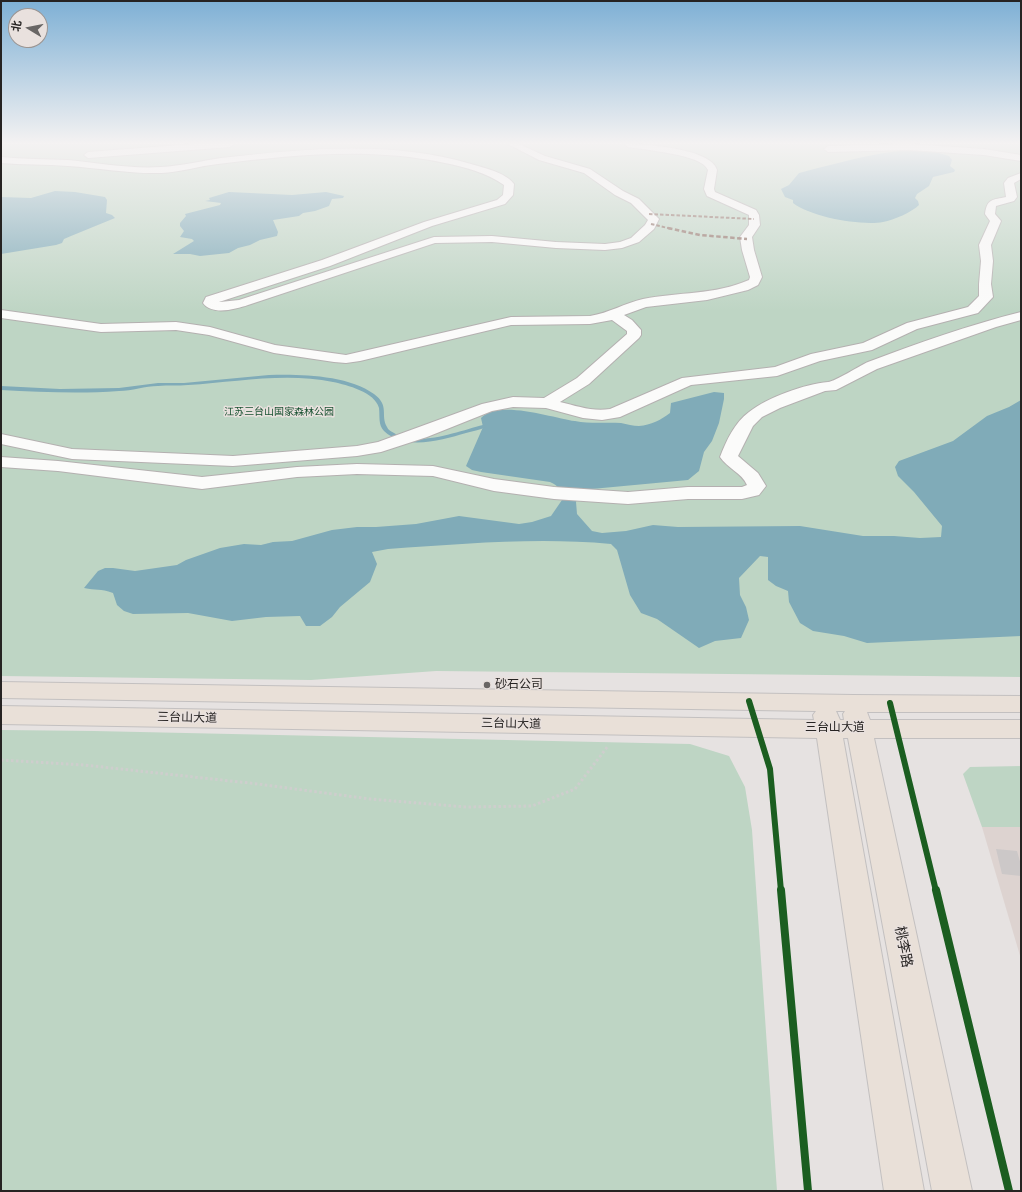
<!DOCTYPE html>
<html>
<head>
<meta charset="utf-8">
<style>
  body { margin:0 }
  #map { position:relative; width:1022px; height:1192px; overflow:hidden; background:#e6e2e1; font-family:"Fira Sans Condensed","Noto Sans SC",sans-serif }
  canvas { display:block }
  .frame { position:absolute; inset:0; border:2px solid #262322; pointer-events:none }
  .north { position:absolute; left:8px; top:8px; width:40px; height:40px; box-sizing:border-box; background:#e9e1de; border:1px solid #9b9593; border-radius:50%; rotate:280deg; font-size:11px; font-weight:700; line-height:16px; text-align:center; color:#262322 }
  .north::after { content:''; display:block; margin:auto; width:14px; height:18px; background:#696665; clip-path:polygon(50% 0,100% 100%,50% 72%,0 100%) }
</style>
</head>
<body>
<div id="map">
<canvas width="1022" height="1192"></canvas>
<div class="frame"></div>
<div class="north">北</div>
</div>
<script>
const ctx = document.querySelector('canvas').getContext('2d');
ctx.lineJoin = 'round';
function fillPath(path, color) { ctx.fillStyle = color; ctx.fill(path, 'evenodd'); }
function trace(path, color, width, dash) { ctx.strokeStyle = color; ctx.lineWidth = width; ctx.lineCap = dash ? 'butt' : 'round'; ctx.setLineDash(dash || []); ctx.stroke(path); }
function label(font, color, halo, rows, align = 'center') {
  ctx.font = font + ' "Fira Sans Condensed","Noto Sans SC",sans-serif'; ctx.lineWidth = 3; ctx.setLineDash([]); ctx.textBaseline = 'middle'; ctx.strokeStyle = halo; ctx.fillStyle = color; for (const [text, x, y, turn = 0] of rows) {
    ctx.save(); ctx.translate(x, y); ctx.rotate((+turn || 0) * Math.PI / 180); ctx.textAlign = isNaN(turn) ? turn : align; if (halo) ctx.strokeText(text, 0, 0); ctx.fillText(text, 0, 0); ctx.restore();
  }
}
fillPath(new Path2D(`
  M 982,827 L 1021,827 L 1021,959 Z`), '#ddd3d0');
fillPath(new Path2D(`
  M 1,144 L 1021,144 L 1021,677 L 436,671 L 311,680 L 1,676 Z
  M 1,730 L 94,731 L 690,744 L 729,756 L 745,787 L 752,830 L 777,1191 L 1,1191 Z
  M 1021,766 L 1021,827 L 982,827 L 963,774 L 970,767 Z`), '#bed5c4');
fillPath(new Path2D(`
  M 908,150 L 932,151 L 949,156 L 952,160 L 950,166 L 955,170 L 954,172 L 933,177 L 929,186 L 917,194 L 915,198 L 918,201 L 919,205 C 912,212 894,220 883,222 C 861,226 811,217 793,203 L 793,200 L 785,197 L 781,189 L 789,185 L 799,173 L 803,172 C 838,163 872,153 908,150 Z
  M 55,191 L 75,192 L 105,197 L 107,200 L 106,213 L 112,215 L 115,218 L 71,236 L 64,239 L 62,243 L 56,245 L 1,254 L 1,197 L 31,198 Z
  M 229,192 L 292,195 L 326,192 L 344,196 L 343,198 L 332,199 L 329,206 L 315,211 L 303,213 L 299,216 L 273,220 L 278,232 L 277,236 L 260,240 L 250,245 L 238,248 L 229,253 L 200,256 L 190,254 L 173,254 L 194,241 L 192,239 L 180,237 L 184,231 L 180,226 L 180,223 L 186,216 L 185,214 L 220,205 L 221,203 L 205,201 L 210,200 L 209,198 Z
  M 714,392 L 724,393 L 724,399 L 719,423 L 712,441 L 704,452 L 699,471 L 688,480 L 581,490 L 576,502 L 577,514 L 592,531 L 602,533 L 626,531 L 653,525 L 678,527 L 800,526 L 863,536 L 894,536 L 920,538 L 941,537 L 942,526 L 914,492 L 898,476 L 895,467 L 899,461 L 953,441 L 987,416 L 1009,407 L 1021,400 L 1021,636 L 867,643 L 844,636 L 813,631 L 800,623 L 789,602 L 788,591 L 776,586 L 768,580 L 768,557 L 760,556 L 739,578 L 740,595 L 746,607 L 749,620 L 741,638 L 715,641 L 699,648 L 657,619 L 641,613 L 630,595 L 617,550 L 611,544 C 536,537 463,544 388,549 L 372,552 L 377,564 L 370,582 L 340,607 L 332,617 L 320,626 L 306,626 L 300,616 L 266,617 L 232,621 L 188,613 L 133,614 L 124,611 L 117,605 L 113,593 C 100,588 96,591 84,588 L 98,571 L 105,568 L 113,568 L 135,571 L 177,565 L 186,560 L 220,548 L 244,544 L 261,545 L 273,542 L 292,541 L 332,530 L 357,527 L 376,527 L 416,524 L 459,516 L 519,524 L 532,522 L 551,516 L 562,500 C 561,490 559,486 550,482 L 481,472 L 472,470 L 466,466 L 483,427 L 481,418 C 498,399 553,418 575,421 C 590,424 606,422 621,423 C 627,424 633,426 639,426 C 651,425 661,420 670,413 L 671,403 Z`), '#80abb8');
fillPath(new Path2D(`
  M 269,375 C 300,374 348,375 374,394 C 390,406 380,415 387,427 C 388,430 391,431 394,433 C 416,448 459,431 483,425 L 486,427 C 480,430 472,431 466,433 C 442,440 405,451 384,431 C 378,425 380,416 379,408 C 375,392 347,385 333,382 C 286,372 236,382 188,385 C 178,386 168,385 158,386 C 145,386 132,391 119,391 C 80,394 40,392 1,390 L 1,386 L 60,389 L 119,388 L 158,383 L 184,383 Z`), '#80abb8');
fillPath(new Path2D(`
  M 996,849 L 1017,851 L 1021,865 L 1021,876 L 1002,874 Z`), '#ccc8c8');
const minor = new Path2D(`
  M 194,144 L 234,144 L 230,147 L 88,158 L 84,155 L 88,152 Z
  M 508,144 L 519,144 L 545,156 L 590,169 L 623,191 L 639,199 L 659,219 L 654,229 L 639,242 L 622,248 L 605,250 L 556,248 L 492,242 L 435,243 L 248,305 C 236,309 212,316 203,303 L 206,297 L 322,260 L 424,222 L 497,200 L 503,195 L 504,185 C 487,173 465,167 445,163 C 370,147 293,155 218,164 C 199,166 181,172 161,173 C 130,174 99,168 68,166 C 45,164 23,165 1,163 L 1,157 C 23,159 45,159 68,160 C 99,163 130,169 161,167 C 181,166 201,161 221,158 C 303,149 390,140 471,164 C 484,168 505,172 514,184 L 513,195 L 505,204 L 432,226 L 330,266 L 219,302 L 220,302 L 239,300 L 434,237 L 492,236 L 556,242 L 605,244 L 620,242 L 631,238 L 645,225 L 648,220 L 631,203 L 615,195 L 584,173 L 539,160 Z
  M 624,144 C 643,144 711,148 717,170 L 714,189 L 715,192 L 756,210 L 759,215 L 760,225 L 752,237 L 754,250 L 762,277 L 758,285 L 748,290 L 707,300 L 646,307 L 624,315 L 632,320 L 641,330 L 641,335 L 639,338 L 589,384 L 560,402 C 577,406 593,412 610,409 L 682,378 L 775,367 L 811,354 L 863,343 L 907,323 L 968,307 L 979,296 L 979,284 L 981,261 L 979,245 L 990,221 L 985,214 C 987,198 993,200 1006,197 L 1004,183 L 1008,178 L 1021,173 L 1021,179 L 1014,183 L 1017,197 L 1014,201 L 996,206 L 995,214 L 1001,221 L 991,245 L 993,261 L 991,284 L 993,297 L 978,313 L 917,329 L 872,350 L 820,361 L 777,376 L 691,385 L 620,417 L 602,420 L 583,418 L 546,408 L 513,407 L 492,411 L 427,437 L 381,452 L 357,456 L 233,466 L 72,459 L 1,444 L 1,434 L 72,449 L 233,456 L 357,446 L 378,442 L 482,404 L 513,397 L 544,398 L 577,378 L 627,334 L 627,331 L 612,320 L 590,324 L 511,325 L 360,361 L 346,363 L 334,362 L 274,353 L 209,335 L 176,330 L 101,332 L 1,318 L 1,310 L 101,324 L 176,322 L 210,327 L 275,345 L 346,355 L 511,317 L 590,316 C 609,313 625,303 643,299 C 678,292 715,295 749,280 L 750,277 L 742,250 L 740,237 L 749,225 L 749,215 L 707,196 L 704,189 L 708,170 C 702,154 644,150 628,147 Z
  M 909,144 L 984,149 L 1021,155 L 1021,161 L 984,155 L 909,150 L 828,152 L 824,149 L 828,146 Z
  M 1021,312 L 1021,320 L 996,327 L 877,369 L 836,390 L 825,391 L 780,408 L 762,417 L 753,426 L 738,456 L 758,473 L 766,486 L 759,495 L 742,499 L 688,499 L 628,504 L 554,499 L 494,491 L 433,476 L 357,474 L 297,477 L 202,489 L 58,471 L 1,467 L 1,457 L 58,461 L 202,477 L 297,467 L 357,464 L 433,466 L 494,479 L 554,487 L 628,492 L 688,487 L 742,487 L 747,485 C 742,473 727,468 720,457 C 726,441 735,422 749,412 C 768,397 805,384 828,382 C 836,381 859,366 868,362 C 918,343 969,325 1021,312 Z`);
const major = new Path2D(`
  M 1,682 L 853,695 L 1021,696 L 1021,712 L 867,712 L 870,720 L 1021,720 L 1021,738 L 874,738 L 972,1191 L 932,1191 L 848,738 L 843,738 L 924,1191 L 884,1191 L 817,738 L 1,724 L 1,706 L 814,720 L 813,715 L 816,711 L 1,698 ZM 836,711 L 845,711 L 843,714 L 844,720 L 840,720 Z`);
trace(minor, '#b4b0b0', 2);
trace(major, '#c3c0c0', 2);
trace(new Path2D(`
  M 1,760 L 84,765 L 258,784 L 370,799 L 466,807 L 532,806 L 575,789 L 608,746`), '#cececd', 3, [2.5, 2.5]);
fillPath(minor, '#fbfbfa');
fillPath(major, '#e9e0d8');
trace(new Path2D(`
  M 649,214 L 754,219
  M 651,224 L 672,229`), '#8d6e63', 2, [3.5, 2]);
trace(new Path2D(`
  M 668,228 L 700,235 L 747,239`), '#8d6e63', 2.5, [4.5, 2.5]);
trace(new Path2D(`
  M 749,701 L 770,769 L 781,891
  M 890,703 L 936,891`), '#1b5e20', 6);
trace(new Path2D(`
  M 781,890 L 808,1191
  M 936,890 L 1009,1191`), '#1b5e20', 8);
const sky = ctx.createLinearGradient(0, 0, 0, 311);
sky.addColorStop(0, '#7eb0d5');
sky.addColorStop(0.46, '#f4f2f2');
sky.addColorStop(1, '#f4f2f200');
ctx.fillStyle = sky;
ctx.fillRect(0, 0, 1022, 311);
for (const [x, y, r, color] of [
  [487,685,4,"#696665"]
]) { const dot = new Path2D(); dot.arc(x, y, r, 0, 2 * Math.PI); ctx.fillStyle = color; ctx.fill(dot); trace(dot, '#e9e1de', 1.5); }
label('10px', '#185131', '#e9e1de', [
  ["江苏三台山国家森林公园",279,412]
]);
label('12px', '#262322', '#e9e1de', [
  ["砂石公司",495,685]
], 'left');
label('12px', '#262322', '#e9e1de', [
  ["三台山大道",187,718,1],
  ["三台山大道",511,724,1],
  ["三台山大道",835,728]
]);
label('14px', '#262322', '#e9e1de', [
  ["桃李路",903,947,79]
]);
</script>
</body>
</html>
